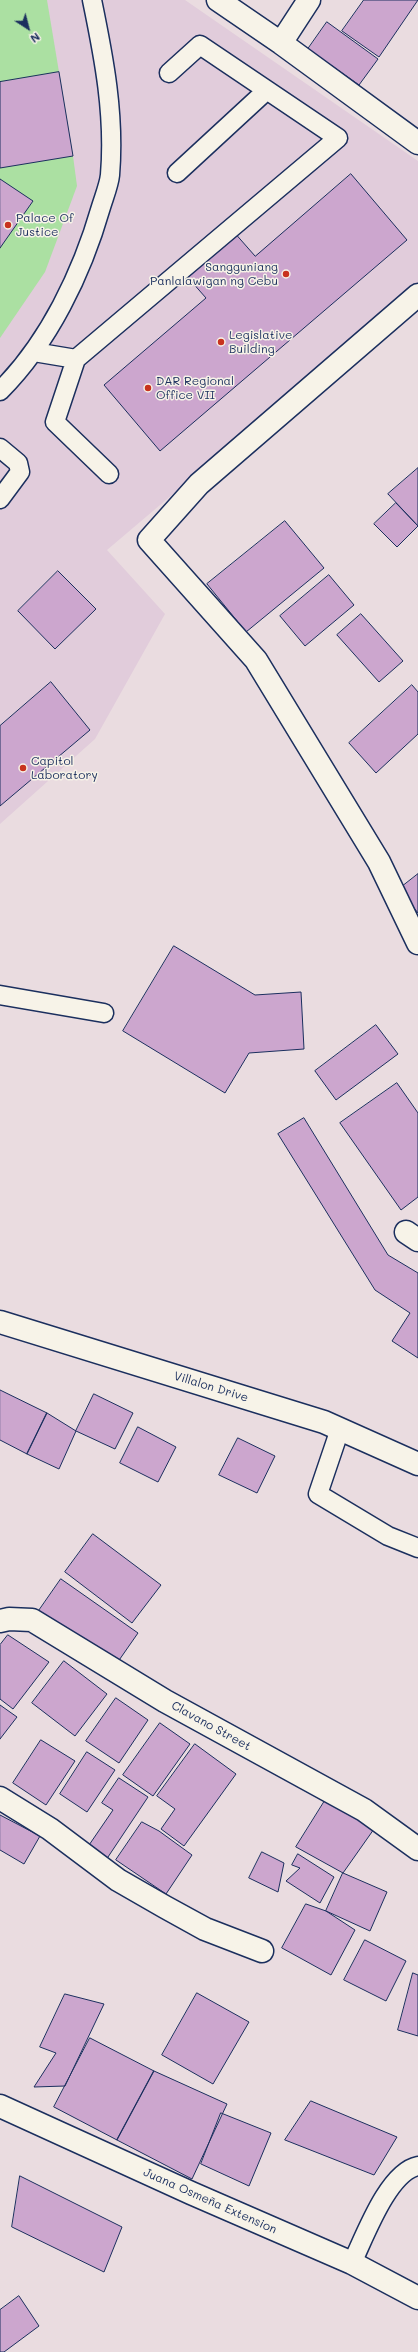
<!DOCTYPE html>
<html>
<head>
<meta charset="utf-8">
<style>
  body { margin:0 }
  #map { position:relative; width:418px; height:2352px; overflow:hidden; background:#eadce0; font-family:Mali,sans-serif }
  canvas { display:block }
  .north { position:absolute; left:8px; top:8px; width:40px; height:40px; -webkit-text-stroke:3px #f7f3e8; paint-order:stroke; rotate:144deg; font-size:11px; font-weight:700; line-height:16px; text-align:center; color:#1b2f5e }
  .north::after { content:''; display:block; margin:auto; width:14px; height:18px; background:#1b2f5e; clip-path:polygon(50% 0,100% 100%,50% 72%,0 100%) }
</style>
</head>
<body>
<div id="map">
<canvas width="418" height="2352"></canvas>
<div class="north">N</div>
</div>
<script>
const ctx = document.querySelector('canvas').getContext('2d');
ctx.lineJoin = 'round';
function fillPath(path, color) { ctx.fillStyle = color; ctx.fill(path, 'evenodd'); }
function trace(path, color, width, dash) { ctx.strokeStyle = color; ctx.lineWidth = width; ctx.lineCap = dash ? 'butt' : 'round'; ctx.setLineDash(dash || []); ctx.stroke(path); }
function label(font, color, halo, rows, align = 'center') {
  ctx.font = font + ' Mali,sans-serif'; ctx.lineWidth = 3; ctx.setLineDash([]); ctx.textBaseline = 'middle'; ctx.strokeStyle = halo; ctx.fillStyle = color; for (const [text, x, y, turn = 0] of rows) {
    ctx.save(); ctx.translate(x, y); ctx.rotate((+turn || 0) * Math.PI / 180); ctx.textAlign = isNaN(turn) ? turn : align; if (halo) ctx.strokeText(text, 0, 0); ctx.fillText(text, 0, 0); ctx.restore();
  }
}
fillPath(new Path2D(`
  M 0,0 L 185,0 L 418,161 L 418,286 L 107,550 L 165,614 L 95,739 L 0,824 Z`), '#e1ccdb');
fillPath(new Path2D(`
  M 0,0 L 47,0 L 73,156 L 77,186 L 45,272 L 0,338 Z`), '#abe0a2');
const building = new Path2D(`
  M 364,0 L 418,0 L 379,57 L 342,31 Z
  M 327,22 L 378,59 L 359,85 L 308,49 Z
  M 59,72 L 73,156 L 0,168 L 0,82 Z
  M 351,174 L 407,240 L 160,451 L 104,385 L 206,298 L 184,273 L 233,231 L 255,256 Z
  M 0,179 L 33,201 L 0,248 Z
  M 418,468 L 418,526 L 388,494 Z
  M 396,503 L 418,526 L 397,547 L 374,524 Z
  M 285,521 L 324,568 L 246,632 L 207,584 Z
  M 58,571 L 96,609 L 55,649 L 18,611 Z
  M 329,575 L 354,605 L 305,646 L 280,616 Z
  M 361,614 L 403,661 L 379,682 L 337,635 Z
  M 51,682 L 90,730 L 0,806 L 0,726 Z
  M 412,685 L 418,692 L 418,734 L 376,773 L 349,743 Z
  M 418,874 L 418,913 L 399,889 Z
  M 174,946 L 255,995 L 301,992 L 304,1049 L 249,1053 L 225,1093 L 123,1031 Z
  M 376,1025 L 398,1054 L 336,1100 L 315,1071 Z
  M 397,1083 L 418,1113 L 418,1197 L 401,1210 L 340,1123 Z
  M 304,1118 L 388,1255 L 418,1273 L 418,1358 L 392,1341 L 410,1313 L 375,1290 L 278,1134 Z
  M 0,1390 L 47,1413 L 27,1454 L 0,1440 Z
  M 94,1394 L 133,1413 L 115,1449 L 76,1431 Z
  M 47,1413 L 76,1431 L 59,1469 L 27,1454 Z
  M 138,1427 L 176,1447 L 158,1482 L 120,1463 Z
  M 238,1438 L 275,1456 L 257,1493 L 219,1475 Z
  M 93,1534 L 161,1585 L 132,1623 L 65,1572 Z
  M 61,1579 L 138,1633 L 115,1666 L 38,1612 Z
  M 8,1635 L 49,1662 L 13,1709 L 0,1699 L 0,1645 Z
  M 64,1661 L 107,1694 L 75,1736 L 32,1703 Z
  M 116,1698 L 148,1720 L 119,1763 L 86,1741 Z
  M 0,1705 L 17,1717 L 0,1739 Z
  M 160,1723 L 190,1744 L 153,1796 L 123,1775 Z
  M 41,1740 L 75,1761 L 46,1805 L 13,1783 Z
  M 195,1744 L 236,1774 L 184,1846 L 161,1829 L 175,1809 L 157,1796 Z
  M 87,1752 L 115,1770 L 87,1812 L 60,1794 Z
  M 119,1778 L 148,1797 L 106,1860 L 87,1848 L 113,1810 L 102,1803 Z
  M 326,1799 L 374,1829 L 343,1873 L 296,1847 Z
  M 0,1815 L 40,1836 L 24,1864 L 0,1850 Z
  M 142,1822 L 159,1831 L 192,1855 L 166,1894 L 116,1860 Z
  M 262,1852 L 284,1863 L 278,1892 L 249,1878 Z
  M 298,1854 L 334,1877 L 320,1903 L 286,1881 L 300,1868 L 292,1865 Z
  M 343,1873 L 387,1892 L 370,1931 L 326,1911 Z
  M 306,1904 L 326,1911 L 355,1930 L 331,1975 L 282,1948 Z
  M 365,1940 L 406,1961 L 386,2001 L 344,1980 Z
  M 413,1973 L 418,1975 L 418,2036 L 398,2030 Z
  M 197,1993 L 249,2022 L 213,2084 L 162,2055 Z
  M 65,1994 L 104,2004 L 65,2086 L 34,2087 L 56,2053 L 40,2047 Z
  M 90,2038 L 154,2071 L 117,2140 L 54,2107 Z
  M 154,2071 L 227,2104 L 192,2179 L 117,2140 Z
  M 311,2101 L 397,2137 L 374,2175 L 285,2140 Z
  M 221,2113 L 271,2133 L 249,2186 L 201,2164 Z
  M 20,2176 L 122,2227 L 104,2272 L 12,2227 Z
  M 19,2296 L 39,2326 L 4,2352 L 0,2352 L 0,2310 Z`);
fillPath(building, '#cca6ce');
trace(building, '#1b2f5e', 1);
const lane = new Path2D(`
  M 177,173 L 267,90
  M 34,352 L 76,359
  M 0,391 C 49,342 82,273 101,207 C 104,197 109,185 110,175 C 115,115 104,58 92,0
  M 0,448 L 18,463 L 20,472 L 0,499
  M 109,474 L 55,422 L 76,359 L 338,138 L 200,45 L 169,73
  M 0,995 L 104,1013
  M 340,1429 L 318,1494 L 388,1536 L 418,1548
  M 352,2263 C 365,2236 388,2172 418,2166`);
const street = new Path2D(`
  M 218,0 L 281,43 L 418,143
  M 281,43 L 309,0
  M 418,295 L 199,484 L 149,540 L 256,660 L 379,862 L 418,943
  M 406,1232 L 418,1240
  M 0,1621 L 9,1619 L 32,1620 L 165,1701 L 364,1810 L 418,1849
  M 0,1798 L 50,1829 L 118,1880 L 165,1907 L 205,1929 L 262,1951
  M 0,2106 L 191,2193 L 352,2263 L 418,2298`);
const secondary = new Path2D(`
  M 0,1322 L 324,1422 L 418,1464`);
trace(lane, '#1b2f5e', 21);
trace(street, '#1b2f5e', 25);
trace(secondary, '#1b2f5e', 25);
trace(lane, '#f7f3e8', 18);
trace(street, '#f7f3e8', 22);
trace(secondary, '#f7f3e8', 22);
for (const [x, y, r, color] of [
  [8,225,4,"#c8321e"],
  [286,274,4,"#c8321e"],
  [221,342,4,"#c8321e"],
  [148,388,4,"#c8321e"],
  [23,768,4,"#c8321e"]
]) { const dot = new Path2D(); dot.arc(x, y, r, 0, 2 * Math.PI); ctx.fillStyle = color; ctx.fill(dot); trace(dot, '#f7f3e8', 1.5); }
label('12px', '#1b2f5e', '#f7f3e8', [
  ["Palace Of",16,218],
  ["Justice",16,232],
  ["Sangguniang",278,267,"right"],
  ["Panlalawigan ng Cebu",278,281,"right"],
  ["Legislative",229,335],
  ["Building",229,349],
  ["DAR Regional",156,381],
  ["Office VII",156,395],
  ["Capitol",31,761],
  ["Laboratory",31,775]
], 'left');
label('12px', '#1b2f5e', '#f7f3e8', [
  ["Villalon Drive",211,1387,17],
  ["Clavano Street",211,1726,29],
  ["Juana Osmeña Extension",210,2201,24]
]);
</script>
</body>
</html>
